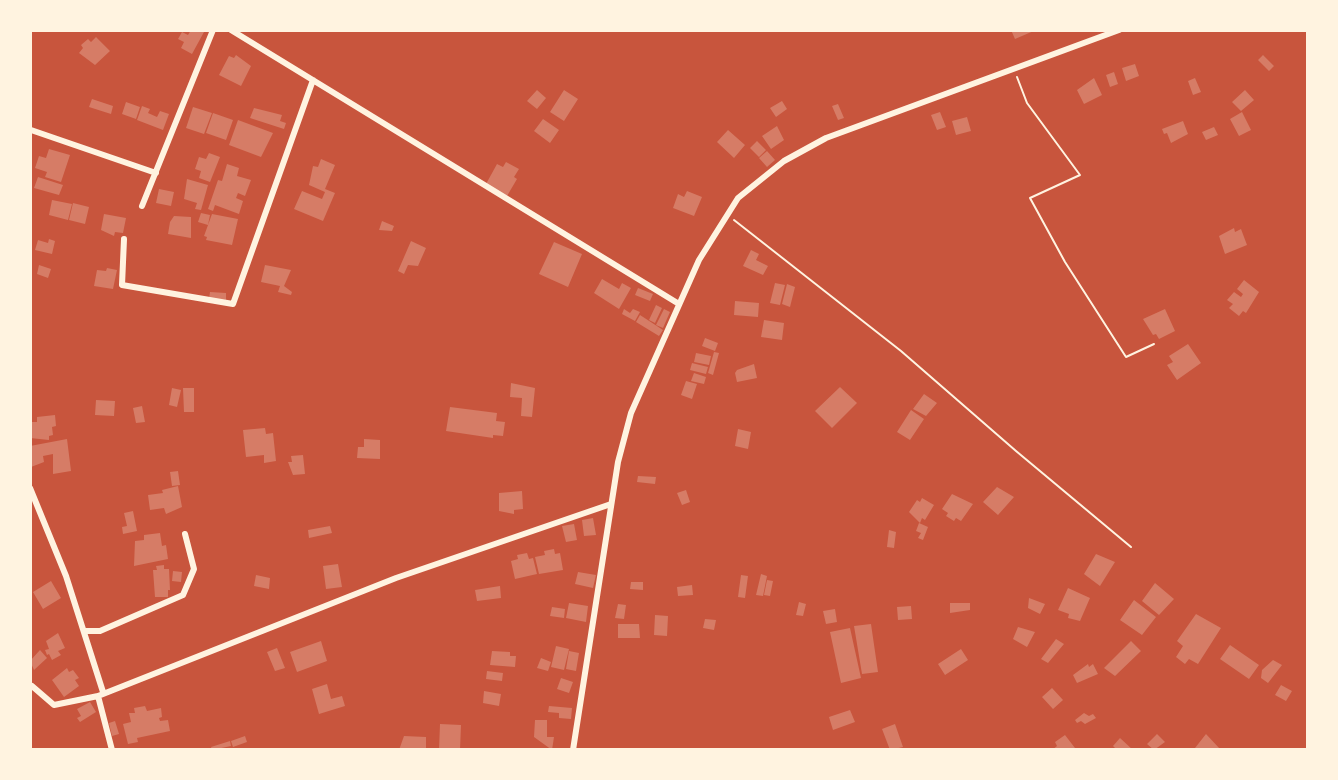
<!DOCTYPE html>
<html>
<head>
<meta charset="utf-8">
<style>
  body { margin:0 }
  #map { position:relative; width:1338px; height:780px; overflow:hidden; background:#c8553d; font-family:"Titillium Web",sans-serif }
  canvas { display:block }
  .frame { position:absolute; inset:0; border:32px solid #fff3e0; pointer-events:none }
</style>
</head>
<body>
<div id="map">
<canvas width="1338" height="780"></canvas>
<div class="frame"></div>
</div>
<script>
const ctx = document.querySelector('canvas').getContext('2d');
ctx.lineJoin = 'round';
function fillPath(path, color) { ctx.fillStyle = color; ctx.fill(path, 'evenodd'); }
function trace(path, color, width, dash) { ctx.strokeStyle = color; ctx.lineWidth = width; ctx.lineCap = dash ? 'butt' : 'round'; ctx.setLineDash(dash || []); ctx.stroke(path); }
fillPath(new Path2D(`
  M 191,30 L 204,32 L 192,54 L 181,48 L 184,42 L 178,39 L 182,32 L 188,35 Z
  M 1011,30 L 1036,30 L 1015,39 Z
  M 96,37 L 110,51 L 95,65 L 79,53 L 83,48 L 81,45 L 88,39 L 91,42 Z
  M 236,55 L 251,66 L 241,86 L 219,75 L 229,56 L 234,58 Z
  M 1263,55 L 1274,66 L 1269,71 L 1258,60 Z
  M 1135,64 L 1139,76 L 1126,81 L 1122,68 Z
  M 1114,72 L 1118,84 L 1110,87 L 1106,75 Z
  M 1094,78 L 1102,95 L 1084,104 L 1077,90 Z
  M 1195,78 L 1201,92 L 1193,95 L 1188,81 Z
  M 537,90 L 546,98 L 537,109 L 527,101 Z
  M 564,90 L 578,99 L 564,121 L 550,112 Z
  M 1245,90 L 1254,100 L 1241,111 L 1232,102 Z
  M 92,99 L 113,106 L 111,114 L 89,107 Z
  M 782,101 L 787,109 L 776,117 L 770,108 Z
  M 126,102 L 140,107 L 136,119 L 122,114 Z
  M 838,104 L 844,118 L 838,120 L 832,106 Z
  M 142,106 L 150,109 L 148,113 L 157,117 L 160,111 L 169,114 L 163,130 L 137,120 Z
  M 193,107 L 212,113 L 204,134 L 186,128 Z
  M 254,108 L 282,115 L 280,121 L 286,123 L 284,129 L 250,118 Z
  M 940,112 L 946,127 L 937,130 L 931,115 Z
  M 1242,112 L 1251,130 L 1239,136 L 1230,119 Z
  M 213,113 L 233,120 L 226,140 L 206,133 Z
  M 967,117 L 971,131 L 956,135 L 952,121 Z
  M 543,119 L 559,130 L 550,143 L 534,131 Z
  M 238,120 L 273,133 L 261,157 L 229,145 Z
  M 1183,121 L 1188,134 L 1171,143 L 1167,133 L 1164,134 L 1162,129 Z
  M 777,126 L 784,140 L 771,149 L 762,136 Z
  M 1214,127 L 1218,135 L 1206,140 L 1202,132 Z
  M 728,130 L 745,145 L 734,158 L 717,142 Z
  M 757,141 L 766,150 L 759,157 L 750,148 Z
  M 49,149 L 70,155 L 61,182 L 45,177 L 47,172 L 35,168 L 39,156 L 46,158 Z
  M 767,151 L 775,160 L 767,167 L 759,158 Z
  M 209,153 L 220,157 L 210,182 L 199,178 L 201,171 L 195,169 L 199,157 L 206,159 Z
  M 321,159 L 335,165 L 325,189 L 335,193 L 323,221 L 294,209 L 302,191 L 322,199 L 325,192 L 309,185 L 313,166 L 318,167 Z
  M 506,162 L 519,169 L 514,177 L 517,179 L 507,196 L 486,184 L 497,164 L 503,167 Z
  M 227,164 L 239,168 L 237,176 L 251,180 L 245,196 L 238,193 L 236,198 L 243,201 L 239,214 L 215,205 L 213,211 L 208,209 L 218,180 L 222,181 Z
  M 38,177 L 63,185 L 59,195 L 34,188 Z
  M 187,179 L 208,185 L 201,210 L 195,209 L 197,203 L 184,199 Z
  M 159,189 L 174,192 L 171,206 L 156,203 Z
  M 687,191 L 702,197 L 694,216 L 673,208 L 678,194 L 684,197 Z
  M 52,200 L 72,204 L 68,220 L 49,215 Z
  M 73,203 L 89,207 L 85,224 L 69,220 Z
  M 201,213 L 210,215 L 208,225 L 198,222 Z
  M 104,214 L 126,218 L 123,233 L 115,232 L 114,236 L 101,230 Z
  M 212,214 L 238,219 L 232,245 L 206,240 L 207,237 L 204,236 Z
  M 174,216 L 191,217 L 191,238 L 168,234 L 170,222 Z
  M 382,221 L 394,226 L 392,231 L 379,230 Z
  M 1234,228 L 1235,232 L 1241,229 L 1247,245 L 1225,254 L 1219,236 Z
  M 49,239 L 55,241 L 52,254 L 35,250 L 38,240 L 48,243 Z
  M 411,241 L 426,248 L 418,266 L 408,265 L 404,274 L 398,271 Z
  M 554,242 L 582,254 L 568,287 L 539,274 Z
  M 751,250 L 759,254 L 756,260 L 768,266 L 763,275 L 743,266 Z
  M 39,265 L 51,269 L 48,278 L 37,274 Z
  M 265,265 L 291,270 L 284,286 L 292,292 L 291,295 L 278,292 L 280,286 L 261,282 Z
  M 107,268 L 117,270 L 113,289 L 94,286 L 97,270 L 106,271 Z
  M 602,279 L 619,289 L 622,283 L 631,288 L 619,309 L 594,293 Z
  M 1244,280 L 1259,292 L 1246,313 L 1243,311 L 1239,316 L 1229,308 L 1233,304 L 1227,300 L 1234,292 L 1241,297 L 1243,294 L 1237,289 Z
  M 775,283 L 785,285 L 780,305 L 770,303 Z
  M 787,284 L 795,287 L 790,307 L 782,304 Z
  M 638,288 L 653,294 L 650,301 L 635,295 Z
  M 210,292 L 226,293 L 226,300 L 209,299 Z
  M 735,301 L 759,303 L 758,317 L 734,315 Z
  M 656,305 L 662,308 L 655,323 L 649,320 Z
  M 624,309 L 630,313 L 633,309 L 640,312 L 635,321 L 622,314 Z
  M 664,309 L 670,312 L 663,328 L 656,325 Z
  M 1165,309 L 1175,331 L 1159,339 L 1156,334 L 1153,335 L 1143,319 Z
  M 640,315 L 663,330 L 659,336 L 636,322 Z
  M 764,320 L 784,323 L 782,340 L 761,337 Z
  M 705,338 L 718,343 L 715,351 L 702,346 Z
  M 1188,344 L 1201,363 L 1177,380 L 1167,365 L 1173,362 L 1169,356 Z
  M 714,352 L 719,353 L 713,375 L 708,373 Z
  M 696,353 L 711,356 L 709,365 L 694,362 Z
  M 692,363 L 708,367 L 706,374 L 690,370 Z
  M 754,364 L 757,378 L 737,382 L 735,373 L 737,370 Z
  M 694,373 L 706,377 L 704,384 L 691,381 Z
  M 686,381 L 697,384 L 692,399 L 681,395 Z
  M 511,383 L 535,388 L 532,417 L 521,416 L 522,398 L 510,397 Z
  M 840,387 L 857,403 L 832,428 L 815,411 Z
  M 172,388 L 181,390 L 177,407 L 169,405 Z
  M 183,388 L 194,388 L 194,412 L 184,412 Z
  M 924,394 L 937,403 L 926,416 L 913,409 Z
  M 96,400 L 115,401 L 114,416 L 95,415 Z
  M 142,406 L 145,422 L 136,423 L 133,408 Z
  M 450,407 L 497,413 L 496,421 L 505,422 L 503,436 L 493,435 L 493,438 L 446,431 Z
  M 911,410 L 924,419 L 910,440 L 897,432 Z
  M 55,415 L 56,426 L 52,427 L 53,435 L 49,436 L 49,440 L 30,438 L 30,422 L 37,422 L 37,417 Z
  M 265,428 L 266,434 L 273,433 L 276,461 L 264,463 L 264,455 L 246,457 L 243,430 Z
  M 738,429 L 751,432 L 748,449 L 735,446 Z
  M 67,439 L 71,471 L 53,474 L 53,454 L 43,456 L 44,462 L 31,467 L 30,446 Z
  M 364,439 L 380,440 L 380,459 L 357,458 L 358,447 L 364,447 Z
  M 303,455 L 305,474 L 293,475 L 288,462 L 292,462 L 291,456 Z
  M 178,471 L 180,485 L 172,486 L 170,472 Z
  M 638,476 L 656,477 L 655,484 L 637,482 Z
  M 178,486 L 182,507 L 166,514 L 164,508 L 150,510 L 148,495 L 163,493 L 162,490 Z
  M 997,487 L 1014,497 L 998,515 L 983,502 Z
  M 686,490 L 690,502 L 682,505 L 677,493 Z
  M 522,491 L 523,509 L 514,510 L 514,514 L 499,511 L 499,493 Z
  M 952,494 L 973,504 L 961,521 L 956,518 L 954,521 L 946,516 L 948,513 L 942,509 Z
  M 922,498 L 934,505 L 925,520 L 922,518 L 920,523 L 909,512 L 917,500 L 920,502 Z
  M 133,511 L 137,531 L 123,534 L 122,527 L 127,526 L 124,513 Z
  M 593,518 L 596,535 L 584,536 L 582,520 Z
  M 919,523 L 928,527 L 923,540 L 918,538 L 921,533 L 916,531 Z
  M 574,524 L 577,540 L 566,542 L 562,526 Z
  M 330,526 L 332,533 L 309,538 L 308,530 Z
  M 889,530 L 896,532 L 894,548 L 887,547 Z
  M 160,533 L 162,546 L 166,545 L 168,559 L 134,566 L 135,541 L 144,540 L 144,535 Z
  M 554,549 L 555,554 L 560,553 L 563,570 L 539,574 L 535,557 L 545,555 L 544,551 Z
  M 527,553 L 529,559 L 533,558 L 537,574 L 515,579 L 511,561 L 518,559 L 517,555 Z
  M 1096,554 L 1115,562 L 1100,586 L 1084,574 Z
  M 338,564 L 342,587 L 326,589 L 323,566 Z
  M 164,565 L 164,569 L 169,569 L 170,590 L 168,590 L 168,597 L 155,597 L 153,570 L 157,570 L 156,566 Z
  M 173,571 L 182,572 L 181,582 L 172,581 Z
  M 578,572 L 596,575 L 593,588 L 575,584 Z
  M 761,574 L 767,576 L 763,596 L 756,595 Z
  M 256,575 L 270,578 L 269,589 L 254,586 Z
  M 741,575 L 748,576 L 745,598 L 738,597 Z
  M 767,580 L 773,581 L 770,596 L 764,595 Z
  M 51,581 L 61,598 L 43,609 L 33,592 Z
  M 631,582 L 643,582 L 643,590 L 630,589 Z
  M 1155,583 L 1174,599 L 1159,615 L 1142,601 Z
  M 692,585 L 693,595 L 678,596 L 677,587 Z
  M 500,586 L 501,598 L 477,601 L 475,590 Z
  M 1068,588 L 1090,598 L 1080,621 L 1068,618 L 1069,614 L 1058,610 Z
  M 1029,598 L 1045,604 L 1040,614 L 1028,608 Z
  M 1134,600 L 1156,617 L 1142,635 L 1120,620 Z
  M 799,602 L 806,604 L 803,616 L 796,615 Z
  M 569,603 L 588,606 L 586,622 L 566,618 Z
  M 950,603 L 970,603 L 970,610 L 950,613 Z
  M 618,604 L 626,605 L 624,619 L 615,618 Z
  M 911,606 L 912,619 L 898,620 L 897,607 Z
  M 552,607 L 565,609 L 564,618 L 550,616 Z
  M 835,609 L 837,622 L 826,624 L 823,611 Z
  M 1196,614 L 1221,628 L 1198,664 L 1189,659 L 1185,664 L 1176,657 L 1183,646 L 1177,641 Z
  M 655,615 L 668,616 L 667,636 L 654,635 Z
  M 705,619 L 716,620 L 714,630 L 703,628 Z
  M 618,624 L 639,624 L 640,638 L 618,638 Z
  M 871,624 L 878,672 L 862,674 L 854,626 Z
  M 1018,627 L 1035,632 L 1027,647 L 1013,639 Z
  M 850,628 L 861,678 L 841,683 L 830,632 Z
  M 58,633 L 65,648 L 58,651 L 61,655 L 52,660 L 49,654 L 47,655 L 45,650 L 49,649 L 46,641 Z
  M 1056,639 L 1064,644 L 1048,663 L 1041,659 Z
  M 321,641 L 327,661 L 297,672 L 290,652 Z
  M 1131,641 L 1141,651 L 1115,676 L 1104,668 Z
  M 1230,645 L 1259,665 L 1249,679 L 1220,659 Z
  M 556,646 L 569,649 L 564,670 L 551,667 Z
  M 277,648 L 285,668 L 275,671 L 267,652 Z
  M 961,649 L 968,660 L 945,675 L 938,664 Z
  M 40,650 L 47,658 L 34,670 L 30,661 Z
  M 492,651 L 510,652 L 510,656 L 516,656 L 515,667 L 490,665 Z
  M 569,651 L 579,653 L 576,671 L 566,669 Z
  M 541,658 L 551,662 L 548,671 L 537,668 Z
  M 1273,660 L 1282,665 L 1268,683 L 1261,678 L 1262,670 Z
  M 1088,664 L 1089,667 L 1093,664 L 1098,674 L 1077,683 L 1073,675 Z
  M 67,668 L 69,672 L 73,670 L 79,678 L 75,680 L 79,686 L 64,697 L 52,680 Z
  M 487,671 L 503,673 L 502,681 L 486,679 Z
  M 561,678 L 573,682 L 569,693 L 557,689 Z
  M 327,684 L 331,699 L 342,696 L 345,706 L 319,714 L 312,689 Z
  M 1281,685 L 1292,691 L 1286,701 L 1275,695 Z
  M 1052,688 L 1063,700 L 1053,709 L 1042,697 Z
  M 484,691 L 501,694 L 499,706 L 483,703 Z
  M 90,702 L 96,712 L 80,722 L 77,718 L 81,716 L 77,709 Z
  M 145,706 L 147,711 L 161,708 L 162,717 L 159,718 L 160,721 L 168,720 L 170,731 L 137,738 L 138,742 L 128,744 L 123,724 L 131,722 L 129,713 L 135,713 L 134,708 Z
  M 549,706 L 572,708 L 571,719 L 559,718 L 559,713 L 548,712 Z
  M 850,710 L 855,722 L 833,730 L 829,717 Z
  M 1084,713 L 1089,716 L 1093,714 L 1096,718 L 1085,724 L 1081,721 L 1077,723 L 1075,720 Z
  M 535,720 L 547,720 L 547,737 L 554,737 L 552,750 L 534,737 Z
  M 115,721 L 119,734 L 112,736 L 109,723 Z
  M 440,724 L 461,725 L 460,750 L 439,750 Z
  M 895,724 L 903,747 L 890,750 L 882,729 Z
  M 1157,734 L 1165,742 L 1154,750 L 1147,744 Z
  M 1206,734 L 1220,749 L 1218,750 L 1195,748 Z
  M 1065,735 L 1075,748 L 1052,750 L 1057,746 L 1055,742 Z
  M 245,736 L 247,742 L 233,747 L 231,741 Z
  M 404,736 L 426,737 L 426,750 L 399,750 Z
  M 1120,738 L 1133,750 L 1117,750 L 1113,746 Z
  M 230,741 L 231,746 L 212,750 L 211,747 Z`), '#d67c66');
trace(new Path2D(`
  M 1017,77 L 1027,103 L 1080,175 L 1030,198 L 1065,262 L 1126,357 L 1154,344
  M 734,220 L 901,351 L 1016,451 L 1131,547`), '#fff3e0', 2);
trace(new Path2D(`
  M 231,30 L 679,304
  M 31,130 L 156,173
  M 142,206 L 213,30
  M 124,239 L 122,285 L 233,304 L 313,80
  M 30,488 L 66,576 L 103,692
  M 84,631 L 100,631 L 183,595 L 194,569 L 185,534
  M 30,688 L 32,686 L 54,705 L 98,696 L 396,578 L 611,504
  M 98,696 L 112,750
  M 573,750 L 618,462 L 631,413 L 699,260 L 738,198 L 784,161 L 826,138 L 1119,30`), '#fff3e0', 6);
</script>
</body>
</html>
